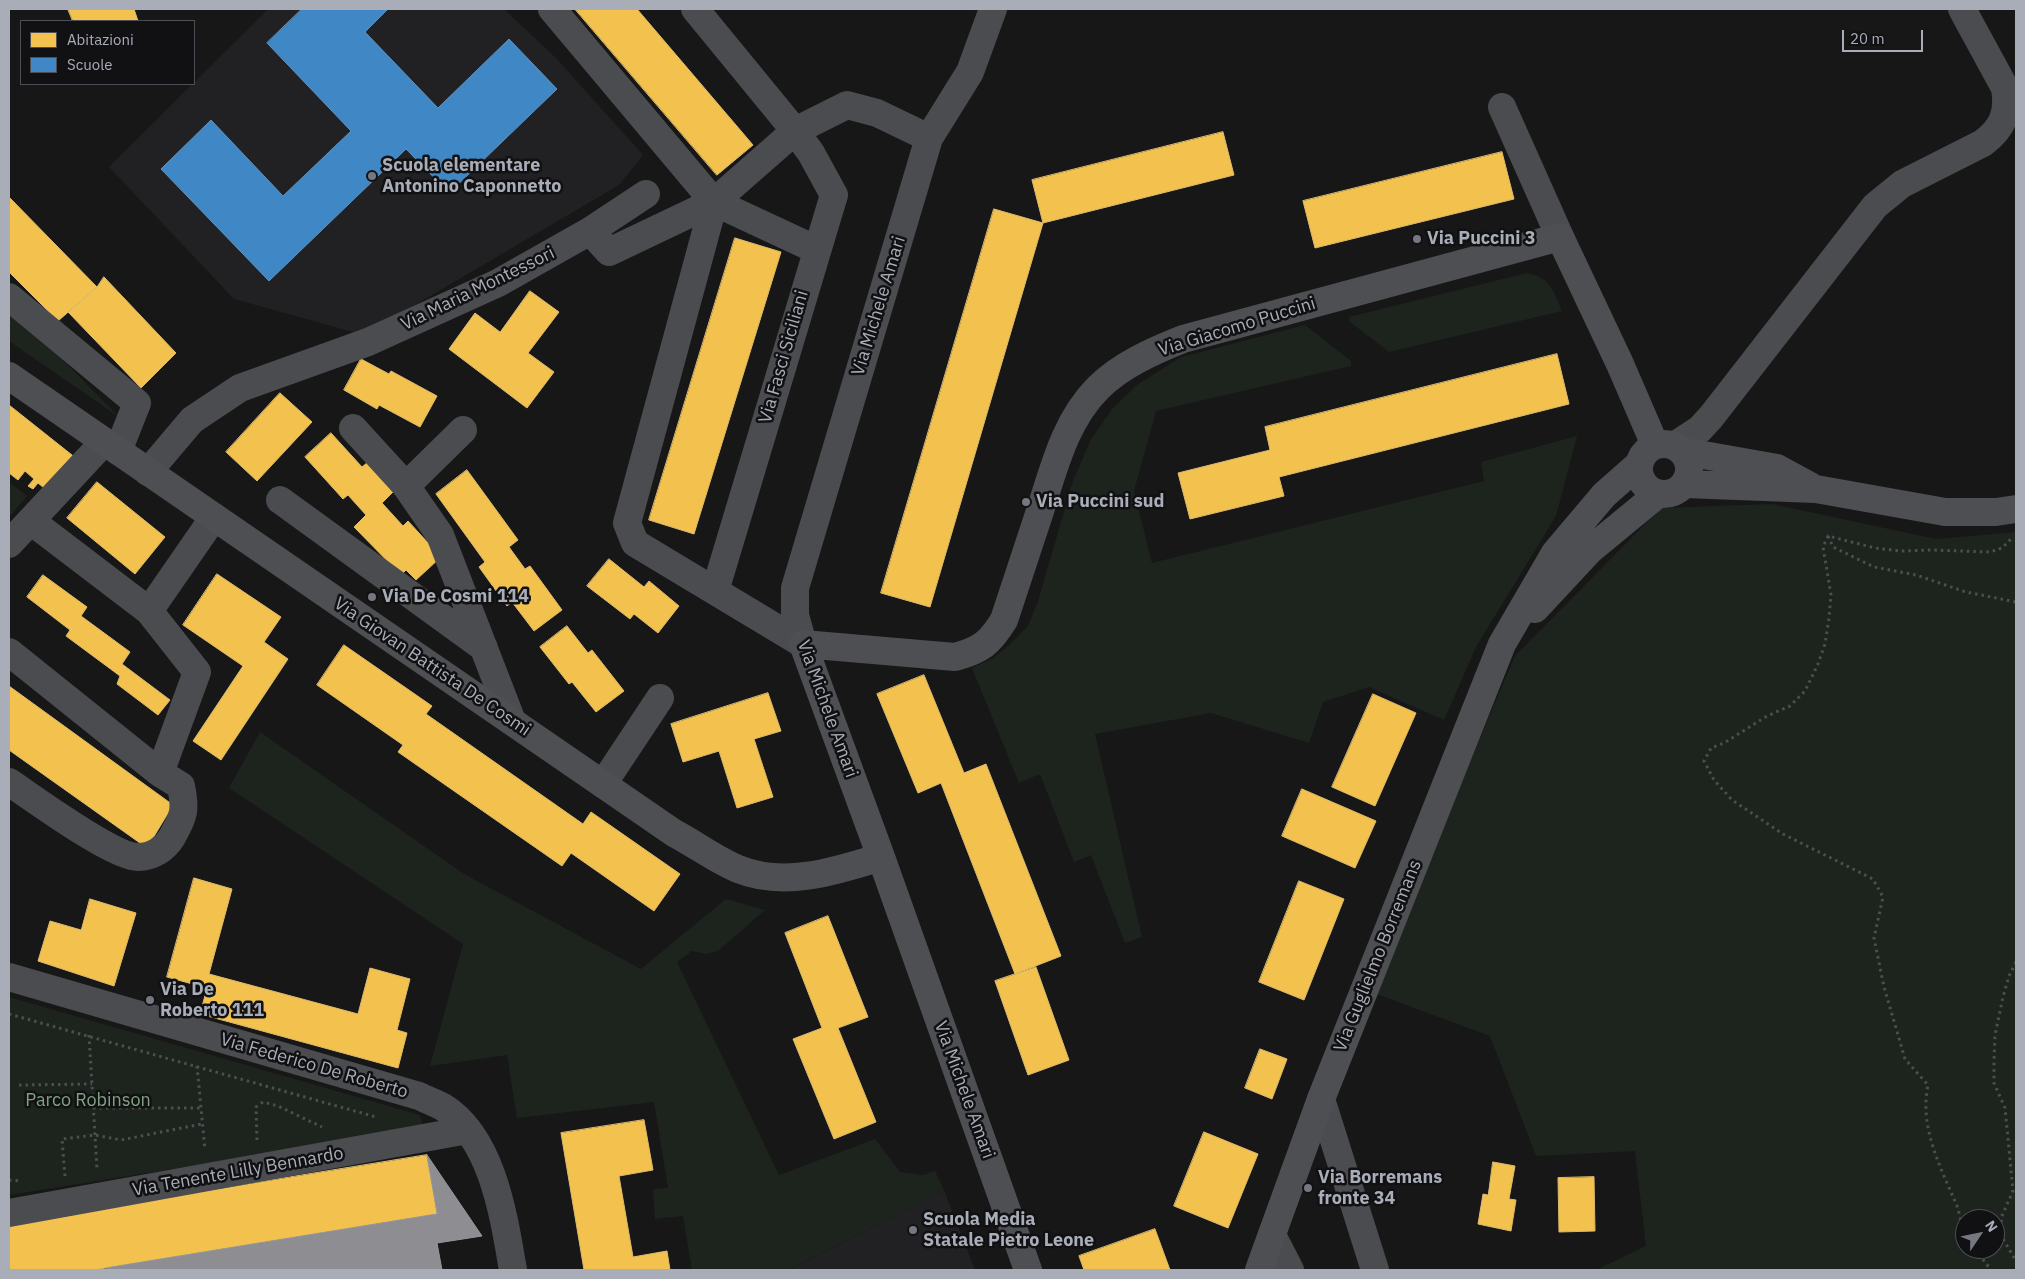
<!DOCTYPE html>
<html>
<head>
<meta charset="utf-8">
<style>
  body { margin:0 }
  #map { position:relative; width:2025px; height:1279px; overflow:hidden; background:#171717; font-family:"IBM Plex Sans",sans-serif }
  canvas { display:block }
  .frame { position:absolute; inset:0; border:10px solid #a8adb8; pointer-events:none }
  .legend { position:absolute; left:20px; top:20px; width:175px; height:65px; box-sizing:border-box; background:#111113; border:1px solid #4d4f55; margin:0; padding:6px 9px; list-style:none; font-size:15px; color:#a8adb8 }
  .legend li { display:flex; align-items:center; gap:10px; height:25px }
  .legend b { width:25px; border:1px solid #4d4f55 }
  .north { position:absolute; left:1955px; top:1209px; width:50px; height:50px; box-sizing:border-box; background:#111113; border:1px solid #4d4f55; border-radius:50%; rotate:56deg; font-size:14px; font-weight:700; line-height:20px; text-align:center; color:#a8adb8 }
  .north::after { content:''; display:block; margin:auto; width:18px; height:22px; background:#757880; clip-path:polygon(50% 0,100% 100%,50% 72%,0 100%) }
  .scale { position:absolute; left:1842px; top:30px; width:81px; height:22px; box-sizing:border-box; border:2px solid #a8adb8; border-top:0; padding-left:6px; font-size:15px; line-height:18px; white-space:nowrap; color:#a8adb8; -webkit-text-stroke:4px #111113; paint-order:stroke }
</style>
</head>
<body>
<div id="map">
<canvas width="2025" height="1279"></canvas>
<div class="frame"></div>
<ul class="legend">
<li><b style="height:14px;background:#f2c14e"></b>Abitazioni</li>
<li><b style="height:14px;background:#3f88c5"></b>Scuole</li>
</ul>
<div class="north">N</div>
<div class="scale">20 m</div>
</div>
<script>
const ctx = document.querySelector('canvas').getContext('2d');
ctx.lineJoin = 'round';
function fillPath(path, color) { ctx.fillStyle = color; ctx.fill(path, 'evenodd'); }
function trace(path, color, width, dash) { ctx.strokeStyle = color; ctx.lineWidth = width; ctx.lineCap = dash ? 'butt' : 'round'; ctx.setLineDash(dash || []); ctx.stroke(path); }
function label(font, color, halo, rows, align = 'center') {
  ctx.font = font + ' "IBM Plex Sans",sans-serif'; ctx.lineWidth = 5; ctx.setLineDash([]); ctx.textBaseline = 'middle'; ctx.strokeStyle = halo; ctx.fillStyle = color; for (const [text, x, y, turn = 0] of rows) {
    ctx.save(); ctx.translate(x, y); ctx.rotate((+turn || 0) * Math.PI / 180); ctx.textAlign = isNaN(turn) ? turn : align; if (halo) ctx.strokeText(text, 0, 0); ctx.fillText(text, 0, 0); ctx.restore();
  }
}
fillPath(new Path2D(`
  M 268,9 L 504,9 L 557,59 L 643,155 L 619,185 L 364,335 L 234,299 L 109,167 Z
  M 944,1190 L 975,1270 L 789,1270 Z`), '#212123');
fillPath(new Path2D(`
  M 1527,273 C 1551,278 1553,290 1562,311 L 1389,352 L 1350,322 L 1349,317 Z
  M 9,305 L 119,417 L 9,341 Z
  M 1305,325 L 1351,361 L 1351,366 L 1156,411 L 1134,491 L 1152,563 L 1484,481 L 1481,462 L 1577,436 L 1556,516 L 1476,647 L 1444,720 L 1369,687 L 1323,702 L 1309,743 L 1211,713 L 1095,734 L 1142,937 L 1125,943 L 1091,855 L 1074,862 L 1040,774 L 1019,783 L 972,668 L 992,659 L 1008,646 L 1028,626 L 1038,601 L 1073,481 L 1091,439 L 1113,408 L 1137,385 L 1181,357 Z
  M 9,482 L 27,496 L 11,515 L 9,513 Z
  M 1772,504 L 1936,539 L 2016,532 L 2016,1270 L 1596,1270 L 1646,1246 L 1635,1151 L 1536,1156 L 1490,1036 L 1371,992 L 1515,656 L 1661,508 ZM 1965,1219 L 1995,1219 L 1995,1249 L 1965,1249 Z
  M 260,732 L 464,874 L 641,969 L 726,899 L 765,910 L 718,951 L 706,954 L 692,951 L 677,962 L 779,1175 L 875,1139 L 900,1172 L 923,1175 L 935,1171 L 944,1190 L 789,1270 L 692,1270 L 683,1216 L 655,1219 L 653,1189 L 668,1188 L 654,1102 L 517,1118 L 507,1055 L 430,1066 L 463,944 L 229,788 Z
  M 9,997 L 420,1115 L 424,1129 L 9,1195 Z`), '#1d241e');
const homes = new Path2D(`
  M 68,9 L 134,9 L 138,21 L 73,21 Z
  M 575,9 L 637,9 L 753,145 L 717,175 Z
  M 1223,132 L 1234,175 L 1043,223 L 1032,180 Z
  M 1502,152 L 1514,199 L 1315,248 L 1303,201 Z
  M 9,197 L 97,287 L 58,321 L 9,272 Z
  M 994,209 L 1043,223 L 930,607 L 881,593 Z
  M 735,238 L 781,252 L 694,534 L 649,520 Z
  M 104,277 L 176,353 L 141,388 L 68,312 L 97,287 Z
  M 530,291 L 559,312 L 528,353 L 554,372 L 527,408 L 449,349 L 475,313 L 500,332 Z
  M 1557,354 L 1569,404 L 1279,477 L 1284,496 L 1190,519 L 1178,473 L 1270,450 L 1265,427 Z
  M 361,359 L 389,374 L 391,371 L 437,396 L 420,427 L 379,405 L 377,409 L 344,390 Z
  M 280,393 L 312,422 L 257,481 L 226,452 Z
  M 9,405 L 77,459 L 50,493 L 38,483 L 33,489 L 28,486 L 34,479 L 25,471 L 18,480 L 9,473 Z
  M 331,433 L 362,467 L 368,462 L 394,491 L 382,503 L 403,526 L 408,521 L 441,557 L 416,580 L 406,570 L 401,575 L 354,527 L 366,515 L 348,495 L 343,499 L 305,457 Z
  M 467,470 L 518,540 L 509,547 L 525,569 L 530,566 L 562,610 L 534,631 L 512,602 L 507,606 L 479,567 L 485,562 L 436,494 Z
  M 97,482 L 165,537 L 135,574 L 67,518 Z
  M 609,559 L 644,587 L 649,581 L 679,606 L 658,633 L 634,614 L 630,619 L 587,586 Z
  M 217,574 L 281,617 L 264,642 L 288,659 L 221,760 L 193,741 L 243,666 L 183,625 Z
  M 43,575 L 87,607 L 81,616 L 130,652 L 122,664 L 170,700 L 158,715 L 117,684 L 120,676 L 66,636 L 70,630 L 27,597 Z
  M 567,626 L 588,653 L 592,650 L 624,691 L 596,712 L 572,682 L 569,684 L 540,647 Z
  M 344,645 L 432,706 L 426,714 L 583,824 L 591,812 L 680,874 L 654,911 L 571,853 L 562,866 L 398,752 L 403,745 L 317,685 Z
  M 924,675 L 964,773 L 986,764 L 1061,956 L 1015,974 L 941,783 L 918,793 L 877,694 Z
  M 9,686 L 173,805 L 147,848 L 9,750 Z
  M 768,693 L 781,731 L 754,739 L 773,797 L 737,808 L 719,751 L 683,762 L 671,724 Z
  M 1373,694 L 1416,713 L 1375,806 L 1332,787 Z
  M 1302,789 L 1376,821 L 1355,868 L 1282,836 Z
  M 194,878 L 232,889 L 209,974 L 358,1014 L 370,968 L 410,979 L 397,1030 L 407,1033 L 398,1068 L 200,1014 L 207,988 L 167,977 Z
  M 1299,881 L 1344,899 L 1304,1000 L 1259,982 Z
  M 90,899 L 136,913 L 114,986 L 38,961 L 50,921 L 81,930 Z
  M 828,916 L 868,1017 L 838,1028 L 876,1122 L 834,1139 L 793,1039 L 822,1028 L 785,933 Z
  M 1036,967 L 1069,1060 L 1028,1075 L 995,981 Z
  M 1260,1049 L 1287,1059 L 1272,1099 L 1245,1088 Z
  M 644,1120 L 653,1170 L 619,1176 L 633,1257 L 667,1251 L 670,1270 L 584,1270 L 561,1133 Z
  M 1204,1132 L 1258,1154 L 1228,1228 L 1174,1206 Z
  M 427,1155 L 437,1214 L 93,1270 L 9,1270 L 9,1223 Z
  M 1493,1162 L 1515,1166 L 1509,1199 L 1516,1200 L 1511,1231 L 1478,1224 L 1483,1194 L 1488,1195 Z
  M 1594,1177 L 1595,1231 L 1559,1232 L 1558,1178 Z
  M 1155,1229 L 1170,1270 L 1084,1270 L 1079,1256 Z`);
fillPath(homes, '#f2c14e');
trace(homes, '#dcbb6e', 1);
const schools = new Path2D(`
  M 302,9 L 388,9 L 365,32 L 438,108 L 509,39 L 557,89 L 449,193 L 406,149 L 269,281 L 161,169 L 211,120 L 283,196 L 351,131 L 267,43 Z`);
fillPath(schools, '#3f88c5');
trace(schools, '#5e93c1', 1);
const industry = new Path2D(`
  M 427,1155 L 482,1236 L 437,1243 L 442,1270 L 107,1270 L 106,1268 L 437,1214 Z`);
fillPath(industry, '#8d8d92');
trace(industry, '#95979d', 1);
trace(new Path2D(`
  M 1828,536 L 1833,547 L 1874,567 L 1916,575 L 1966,592 L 2016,602
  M 2016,962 L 2009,976 L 2003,997 L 1995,1035 L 1994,1061 L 1994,1083 L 2005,1108 L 2013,1191 L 2001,1218 L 2002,1237 L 2016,1261
  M 9,1014 L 376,1117
  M 89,1035 L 97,1169
  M 197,1066 L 205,1150
  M 19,1085 L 92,1084
  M 93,1108 L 201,1108
  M 257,1140 L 256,1107 L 263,1102 L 278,1106 L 322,1127
  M 65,1176 L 62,1139 L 95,1135 L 121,1140 L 202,1124
  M 9,1180 L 20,1181
  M 1965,1232 C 1961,1224 1960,1215 1957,1206 C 1941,1168 1919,1128 1928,1085 L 1905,1059 L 1884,987 L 1874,938 L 1883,897 L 1873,879 L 1783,834 L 1732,800 L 1714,780 L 1704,761 L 1711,748 L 1724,743 L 1767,716 L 1790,706 L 1805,691 L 1818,664 L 1825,644 L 1829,618 L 1831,595 L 1823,547 L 1828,536 L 1875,548 L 1901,551 L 1931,550 L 1990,552 L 2002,548 L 2012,538
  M 1975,1249 L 1991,1270`), '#4d4e52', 3, [2.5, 4]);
trace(new Path2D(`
  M 552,9 L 714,202
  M 695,9 L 795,131 L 847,105 L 877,113 L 929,138
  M 1502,107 L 1560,237
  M 590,231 L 646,194
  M 9,297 L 137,403 L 118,451
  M 353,428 L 406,486 L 440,535 L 512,721
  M 1674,446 L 1700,429 L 1711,417 L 1875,206 L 1902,184 L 1983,143 C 2003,128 2009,113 2005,88 L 1962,9
  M 148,472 L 192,420 L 240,388 L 368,342 L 498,283 L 590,231 L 609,252 L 714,202 L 817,250
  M 406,486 L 463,430
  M 280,500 L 484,648
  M 31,521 L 149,611
  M 9,544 L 104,442
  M 715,591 L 834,195 L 811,153 L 795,131 L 714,202 L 627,523 L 635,543 L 803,644
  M 803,644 L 795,615 L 795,588 L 929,138 L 970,72 L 993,9
  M 9,652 L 160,773
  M 9,782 C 33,798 113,857 138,857 C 152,857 165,849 172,837 C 184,816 186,810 181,786 L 160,773 L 197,672 L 149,611 L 214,517
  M 603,784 L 660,698
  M 9,977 L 419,1096 C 427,1100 436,1103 443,1107 C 493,1138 504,1218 513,1270
  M 1321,1099 L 1375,1270
  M 9,1213 L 468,1130
  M 1272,1235 L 1290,1270`), '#4b4c50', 28);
trace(new Path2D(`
  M 9,376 L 674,833 C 695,844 716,860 738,869 C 785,888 836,871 881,857
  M1639 469a25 25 0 1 1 50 0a25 25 0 1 1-50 0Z
  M 1681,451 L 1777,468 L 1810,486
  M 1685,484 L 1816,489 L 1945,512 L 1996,512 L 2016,509
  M 1535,609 L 1590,550 L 1658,494
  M 1028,1270 L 881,857 L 803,644 L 955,657 C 981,650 990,643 1004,620 C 1016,584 1028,547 1040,511 C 1054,468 1065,421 1098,388 C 1121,365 1153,351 1183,339 L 1560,237 L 1620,364 L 1655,445
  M 1259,1270 L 1321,1099 L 1502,644 L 1555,553 L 1604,495 L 1638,465`), '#4d4f52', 28);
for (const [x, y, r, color] of [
  [372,176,5,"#757880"],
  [1417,239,5,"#757880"],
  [1026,502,5,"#757880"],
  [372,597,5,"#757880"],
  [150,1000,5,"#757880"],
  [1308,1188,5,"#757880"],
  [913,1230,5,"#757880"]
]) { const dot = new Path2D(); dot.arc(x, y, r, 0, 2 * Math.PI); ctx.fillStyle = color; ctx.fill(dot); trace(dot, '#111113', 2); }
label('bold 18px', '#a8adb8', '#111113', [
  ["Scuola elementare",382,166],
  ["Antonino Caponnetto",382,187],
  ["Via Puccini 3",1427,239],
  ["Via Puccini sud",1036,502],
  ["Via De Cosmi 114",382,597],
  ["Via De",160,990],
  ["Roberto 111",160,1011],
  ["Via Borremans",1318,1178],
  ["fronte 34",1318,1199],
  ["Scuola Media",923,1220],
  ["Statale Pietro Leone",923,1241]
], 'left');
label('18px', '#a8adb8', '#111113', [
  ["Via Maria Montessori",478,289,-26],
  ["Via Michele Amari",879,306,-73],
  ["Via Giacomo Puccini",1237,327,-17],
  ["Via Fasci Siciliani",784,357,-74],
  ["Via Giovan Battista De Cosmi",432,667,34],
  ["Via Michele Amari",827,709,70],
  ["Via Guglielmo Borremans",1378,956,-68],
  ["Via Federico De Roberto",314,1066,16],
  ["Via Michele Amari",964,1090,70],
  ["Via Tenente Lilly Bennardo",238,1172,-10]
]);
label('18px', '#7fa381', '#111113', [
  ["Parco Robinson",88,1101]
]);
</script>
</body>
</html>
